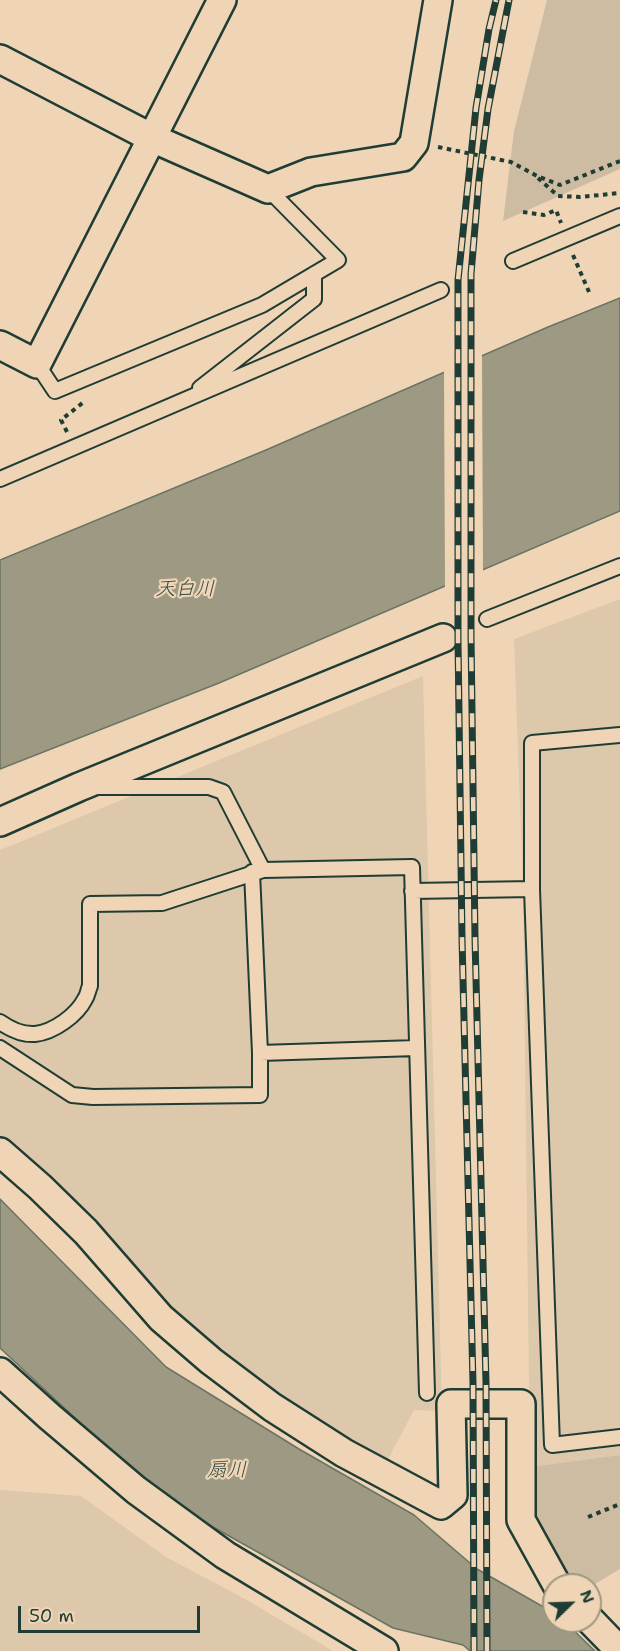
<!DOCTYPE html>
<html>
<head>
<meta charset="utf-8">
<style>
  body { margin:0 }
  #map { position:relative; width:620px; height:1651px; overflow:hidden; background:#efd5b6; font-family:"Shantell Sans",sans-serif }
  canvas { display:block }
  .north { position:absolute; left:542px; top:1573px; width:60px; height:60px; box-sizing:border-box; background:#efd5b6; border:2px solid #9c9882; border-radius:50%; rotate:67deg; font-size:16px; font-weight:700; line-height:24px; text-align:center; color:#1f3d34 }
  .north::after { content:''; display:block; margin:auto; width:21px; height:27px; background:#1f3d34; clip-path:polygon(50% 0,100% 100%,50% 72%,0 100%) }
  .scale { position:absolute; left:18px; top:1606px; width:182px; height:27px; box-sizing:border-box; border:3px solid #1f3d34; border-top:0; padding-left:8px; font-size:18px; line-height:21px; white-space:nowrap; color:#1f3d34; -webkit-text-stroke:4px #efd5b6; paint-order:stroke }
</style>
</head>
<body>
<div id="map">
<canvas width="620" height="1651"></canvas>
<div class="north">N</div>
<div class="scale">50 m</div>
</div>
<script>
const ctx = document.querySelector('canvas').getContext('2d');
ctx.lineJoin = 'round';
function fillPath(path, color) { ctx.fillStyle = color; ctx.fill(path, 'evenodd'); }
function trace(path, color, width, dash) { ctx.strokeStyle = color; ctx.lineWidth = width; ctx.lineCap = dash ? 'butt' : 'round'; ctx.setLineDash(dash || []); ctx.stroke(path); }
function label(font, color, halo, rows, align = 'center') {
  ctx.font = font + ' "Shantell Sans","Klee One",sans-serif'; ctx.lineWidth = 4.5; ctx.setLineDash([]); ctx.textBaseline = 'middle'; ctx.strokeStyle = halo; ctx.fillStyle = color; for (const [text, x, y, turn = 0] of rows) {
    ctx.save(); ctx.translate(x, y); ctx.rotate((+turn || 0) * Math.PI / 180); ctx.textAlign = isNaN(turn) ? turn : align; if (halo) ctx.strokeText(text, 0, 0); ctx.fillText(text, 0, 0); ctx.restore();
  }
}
fillPath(new Path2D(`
  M 620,599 L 620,1455 L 530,1467 L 523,889 L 514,639 Z
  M 423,676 L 442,1411 L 414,1410 L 384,1467 L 214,1357 L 0,1141 L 0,850 Z
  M 0,1490 L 81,1496 L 166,1557 L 245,1599 L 333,1651 L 0,1651 Z`), '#ddc8ab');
fillPath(new Path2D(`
  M 547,0 L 620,0 L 620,169 L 503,221 L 514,131 Z
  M 620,1455 L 620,1569 L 590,1587 L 590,1585 L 568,1585 L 531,1523 L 530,1467 Z`), '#cdbca1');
const water = new Path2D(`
  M 620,298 L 620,511 L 219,683 L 0,769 L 0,560 L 266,450 L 548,327 Z
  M 0,1199 L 166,1367 L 299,1449 L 414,1515 L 477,1569 L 554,1613 L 554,1621 L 564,1621 L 595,1651 L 470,1651 L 463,1645 L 393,1628 L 197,1518 L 117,1457 L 0,1348 Z`);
fillPath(water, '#9d9983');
trace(water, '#6b7463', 1.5);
fillPath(new Path2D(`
  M 482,353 L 483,573 L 445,589 L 444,369 Z`), '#efd5b6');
const service = new Path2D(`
  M 513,261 L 620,216
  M 37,364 L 55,391 L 262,305 L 338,260 L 268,189
  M 200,388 L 314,299 L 314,274
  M 0,479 L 441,290
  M 487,619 L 620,566
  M 620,735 L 532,743 L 532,889 L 552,1445 L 620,1437
  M 98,787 L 209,787 L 223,792 L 263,870 L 412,867 L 427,1393
  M 252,872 L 260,1053
  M 412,891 L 532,889
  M 0,1022 C 10,1029 22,1035 35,1034 C 54,1032 77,1015 85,999 C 88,995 88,990 90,986 L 90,904 L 162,903 L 263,870
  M 0,1048 L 72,1095 L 93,1097 L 260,1095 L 260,1053 L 416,1048`);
const minor = new Path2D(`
  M 0,59 L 152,138 L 268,189 L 311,172 L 403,157 L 414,143 L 438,0
  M 0,345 L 37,364 L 222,0
  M 0,822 L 79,787 L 443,638
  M 0,1152 L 40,1187 L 86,1232 L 161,1318 L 211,1361 L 272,1407 L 344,1453 L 441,1505 L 453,1495 L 451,1404 L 521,1404 L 521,1520 L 557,1585
  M 0,1372 L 50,1417 L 136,1490 L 225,1555 L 384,1651
  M 590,1620 L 620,1651`);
trace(service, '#1f3d34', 18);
trace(minor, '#1f3d34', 32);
trace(new Path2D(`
  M 438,147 L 511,162 L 537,176 L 560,185 L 620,161
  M 538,178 L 558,196 L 580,197 L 620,193
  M 523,212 L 544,215 L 556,210 L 561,223
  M 573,255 L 589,292
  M 67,432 L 61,420 L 85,401
  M 588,1517 L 620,1504`), '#1f3d34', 4, [4.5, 4.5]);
trace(service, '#efd5b6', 14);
trace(minor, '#efd5b6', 27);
const rail = new Path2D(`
  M 474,1651 L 473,1383 L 462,938 L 458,640 L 458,280 L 476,108 L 489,29 L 496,0
  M 487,1651 L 486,1383 L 475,938 L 471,635 L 471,274 L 479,180 L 488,109 L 509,0`);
trace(rail, '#1f3d34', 7);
trace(rail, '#efd5b6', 4.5, [14]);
label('italic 20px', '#324b40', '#efd5b6', [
  ["天白川",185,590],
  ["扇川",227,1471]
]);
</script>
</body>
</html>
